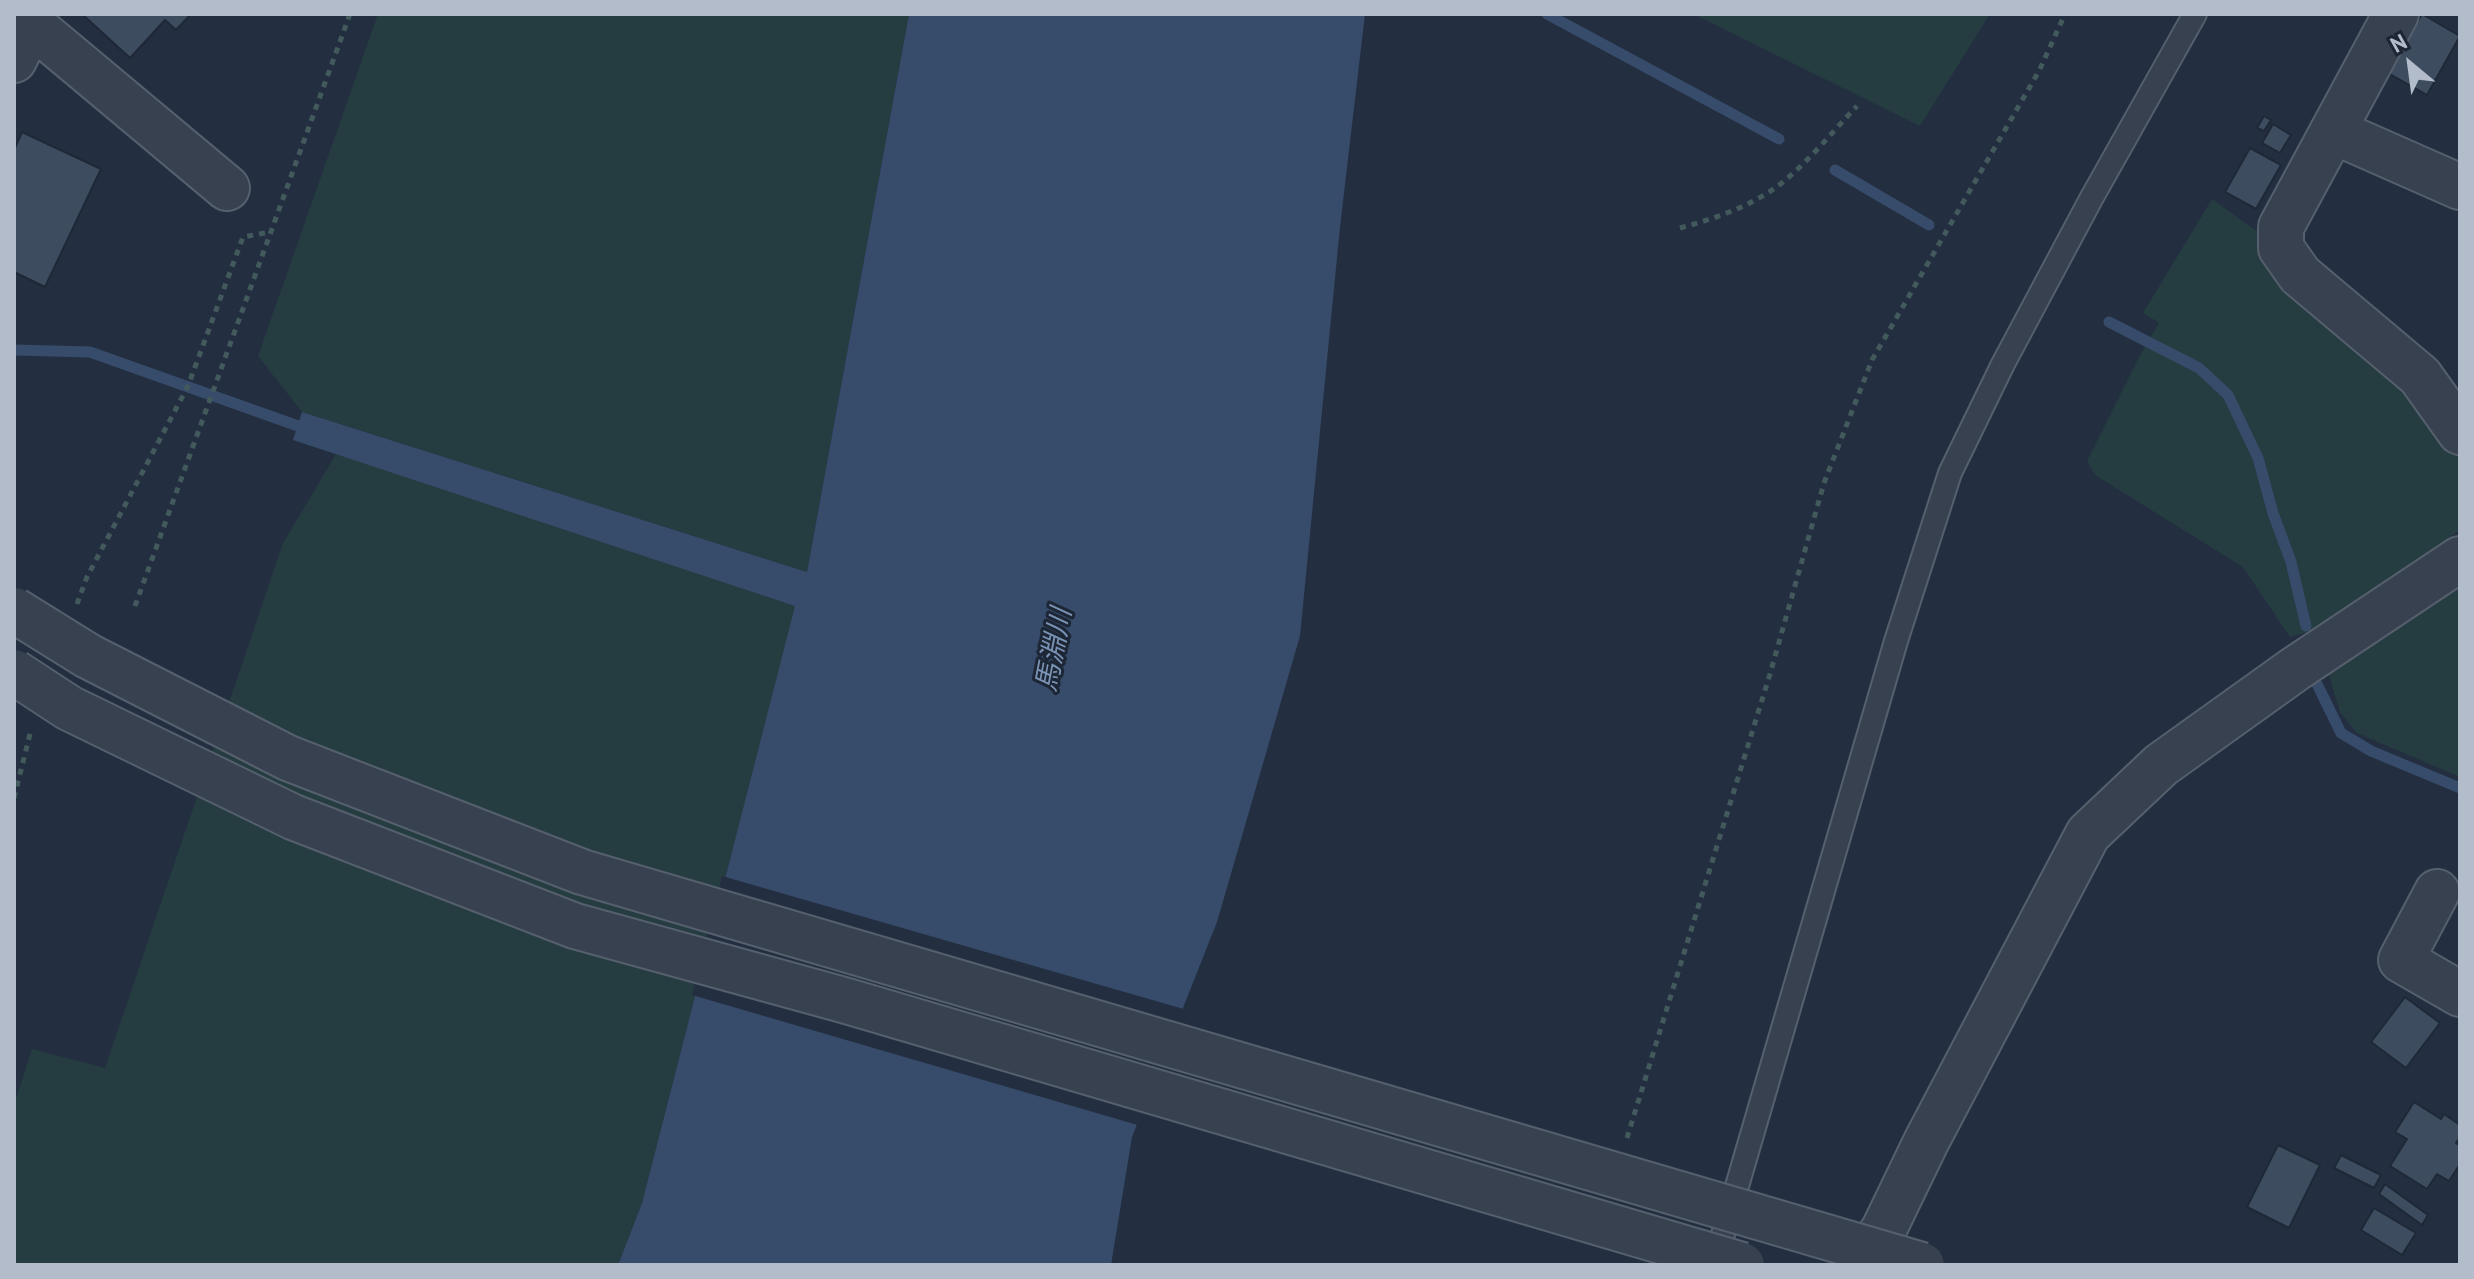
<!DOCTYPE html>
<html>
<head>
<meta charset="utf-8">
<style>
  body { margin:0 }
  #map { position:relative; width:2474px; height:1279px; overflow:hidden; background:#232f40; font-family:"PT Sans",sans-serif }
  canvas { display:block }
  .frame { position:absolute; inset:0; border:16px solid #b3bcca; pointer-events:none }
  .north { position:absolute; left:2370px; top:24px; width:80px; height:80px; -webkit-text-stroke:6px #1c2634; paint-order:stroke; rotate:331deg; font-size:22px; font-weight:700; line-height:32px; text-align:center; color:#b3bcca }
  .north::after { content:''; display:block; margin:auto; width:28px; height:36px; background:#b3bcca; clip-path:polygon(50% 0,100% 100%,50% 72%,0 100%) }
</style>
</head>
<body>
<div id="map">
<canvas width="2474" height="1279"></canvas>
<div class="frame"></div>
<div class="north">N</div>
</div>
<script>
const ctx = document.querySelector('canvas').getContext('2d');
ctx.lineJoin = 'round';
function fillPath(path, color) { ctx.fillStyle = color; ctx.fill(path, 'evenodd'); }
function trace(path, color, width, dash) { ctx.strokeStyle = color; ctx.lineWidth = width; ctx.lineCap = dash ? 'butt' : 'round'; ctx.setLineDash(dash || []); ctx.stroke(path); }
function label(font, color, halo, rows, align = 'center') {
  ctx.font = font + ' "PT Sans","Noto Sans JP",sans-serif'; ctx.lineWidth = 6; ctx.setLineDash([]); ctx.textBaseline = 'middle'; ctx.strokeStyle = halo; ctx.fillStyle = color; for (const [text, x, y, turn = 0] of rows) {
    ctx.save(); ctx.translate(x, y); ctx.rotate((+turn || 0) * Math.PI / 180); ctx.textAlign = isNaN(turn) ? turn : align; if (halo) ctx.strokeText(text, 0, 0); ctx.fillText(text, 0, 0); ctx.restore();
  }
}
fillPath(new Path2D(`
  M 378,14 L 909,14 L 807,572 L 302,412 L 258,356 Z
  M 1693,14 L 1990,14 L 1920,126 Z
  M 2212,199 L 2262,235 L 2259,245 L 2287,283 L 2416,387 L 2460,448 L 2460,530 L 2322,628 L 2290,637 L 2243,567 L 2095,475 L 2087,461 L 2139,357 L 2159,323 L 2143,313 Z
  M 336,454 L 796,605 L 642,1203 L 618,1265 L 14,1265 L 14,1105 L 32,1049 L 105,1068 L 283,543 Z
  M 2460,573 L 2460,777 L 2357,733 L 2340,712 L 2328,673 Z`), '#253d41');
fillPath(new Path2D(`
  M 909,14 L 1365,14 L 1340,227 L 1300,636 L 1217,922 L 1132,1137 L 1111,1265 L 618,1265 L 642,1203 L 795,606 L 293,440 L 302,412 L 807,572 Z`), '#374b6a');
fillPath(new Path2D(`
  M 722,876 L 1187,1010 L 1141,1126 L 692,995 Z`), '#232f40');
trace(new Path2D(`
  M 1547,14 L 1779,139
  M 1835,170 L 1929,225
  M 2109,322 L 2199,368 L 2228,395 L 2258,458 L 2273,513 L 2291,562 L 2306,626
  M 14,350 L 90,352 L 298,426
  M 2317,684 L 2341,733 L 2371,751 L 2460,788`), '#374b6a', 11);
const building = new Path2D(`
  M 82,14 L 191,14 L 176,30 L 165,20 L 130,58 Z
  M 2422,14 L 2460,36 L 2427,95 L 2388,73 Z
  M 2264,116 L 2271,120 L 2264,131 L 2257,128 Z
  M 2273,124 L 2291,135 L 2280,153 L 2262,143 Z
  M 22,132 L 101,169 L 45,287 L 14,272 L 14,150 Z
  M 2250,148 L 2281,165 L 2256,209 L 2225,192 Z
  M 2405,997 L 2440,1023 L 2406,1068 L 2371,1042 Z
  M 2414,1102 L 2441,1119 L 2444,1114 L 2460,1125 L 2460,1137 L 2456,1143 L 2460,1146 L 2460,1164 L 2449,1181 L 2437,1174 L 2427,1189 L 2390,1166 L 2407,1139 L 2395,1132 Z
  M 2278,1145 L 2320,1165 L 2289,1228 L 2247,1207 Z
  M 2341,1155 L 2381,1175 L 2374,1188 L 2334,1168 Z
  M 2385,1184 L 2428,1215 L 2422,1225 L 2379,1194 Z
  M 2374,1208 L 2416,1233 L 2402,1255 L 2361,1230 Z`);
fillPath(building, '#3e4c60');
trace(building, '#1e2836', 2);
const service = new Path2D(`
  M 1714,1265 L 1896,641 L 1950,473 L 2003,364 L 2091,199 L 2195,14`);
const minor = new Path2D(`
  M 19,14 L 227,188
  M 2396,14 L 2281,227 L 2281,248 L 2300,275 L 2420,376 L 2460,432
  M 14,60 L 31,25
  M 2333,131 L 2460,187
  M 2437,892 L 2401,960 L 2460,994
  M 1860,1265 L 1884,1229 L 1926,1142 L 2088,834 L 2161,765 L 2295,669 L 2460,559`);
trace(service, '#555f6d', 26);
trace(minor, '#555f6d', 48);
trace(new Path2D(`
  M 1680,228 C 1716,218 1753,206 1783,182 C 1810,160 1833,131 1857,106
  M 77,604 L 87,577 L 188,386 L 243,237 L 270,232
  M 135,606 L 350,14
  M 14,798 L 31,730
  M 1627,1138 L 1770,674 L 1824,483 L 1872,360 L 2039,71 L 2065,14`), '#435a5d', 5, [6, 6]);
trace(service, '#37414f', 22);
trace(minor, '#37414f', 44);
const tertiaryBridge = new Path2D(`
  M 14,610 L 88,656 L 288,758 L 582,872 L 1922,1265
  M 14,672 L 69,708 L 293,817 L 575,926 L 847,1001 L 1742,1265`);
trace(tertiaryBridge, '#555f6d', 48, []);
trace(tertiaryBridge, '#37414f', 44);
label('italic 28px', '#7991b3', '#1c2634', [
  ["馬淵川",1055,650,-79]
]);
</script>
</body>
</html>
